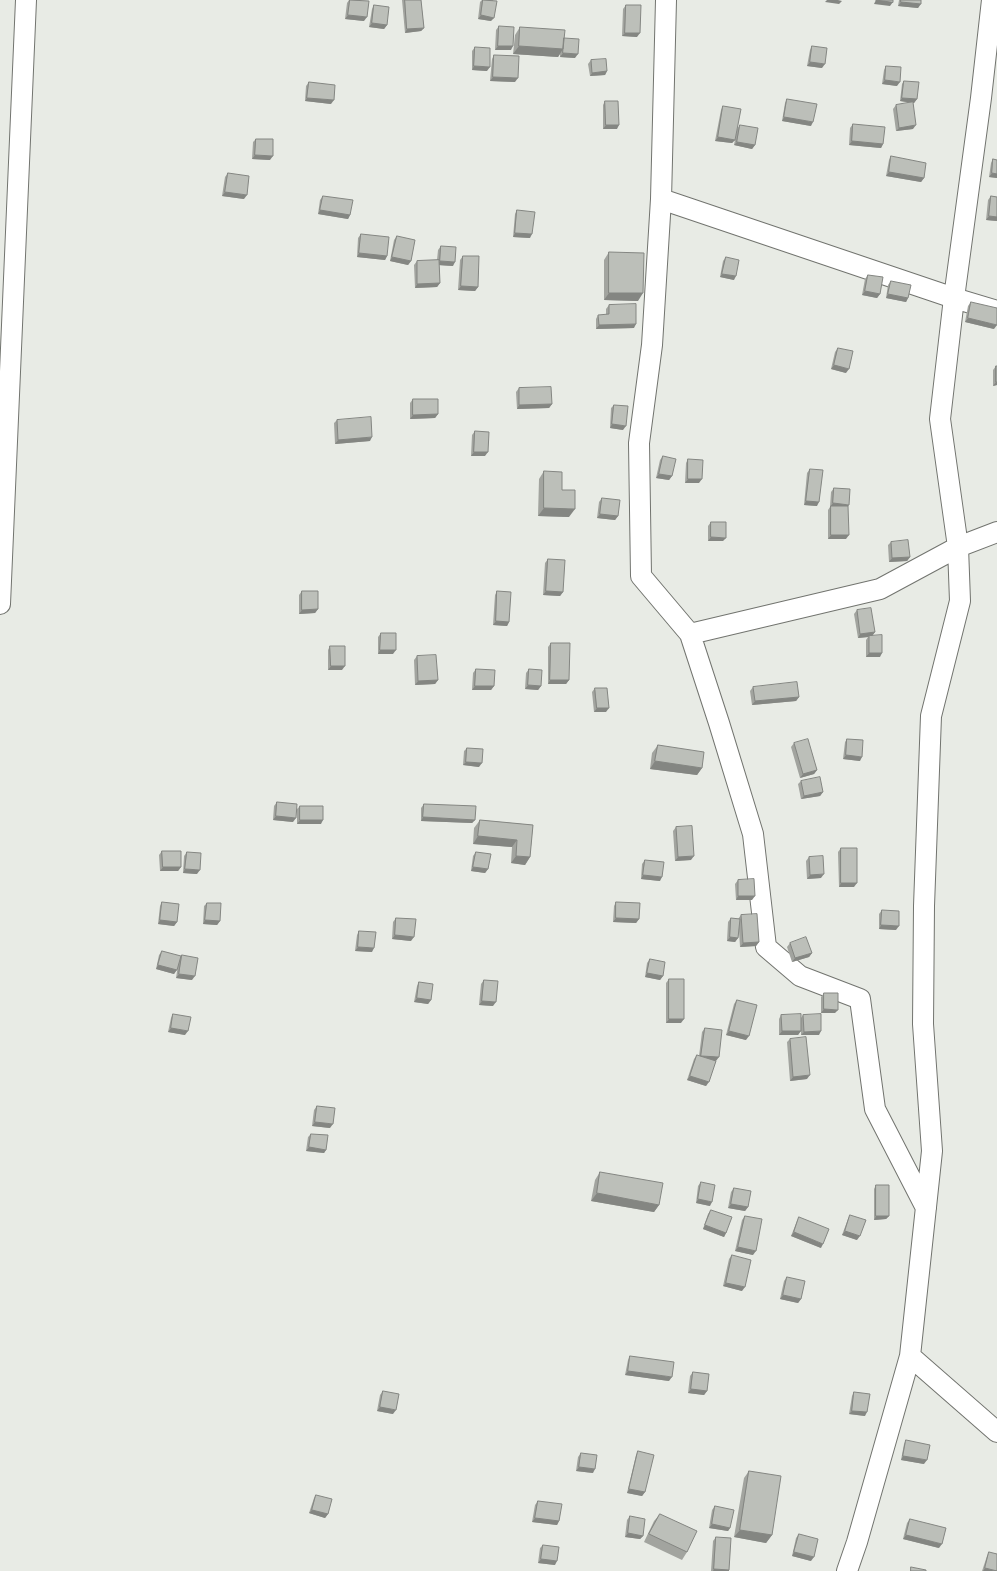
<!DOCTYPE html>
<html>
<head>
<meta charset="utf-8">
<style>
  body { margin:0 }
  canvas { display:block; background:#e8ebe5 }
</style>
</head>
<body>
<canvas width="997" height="1571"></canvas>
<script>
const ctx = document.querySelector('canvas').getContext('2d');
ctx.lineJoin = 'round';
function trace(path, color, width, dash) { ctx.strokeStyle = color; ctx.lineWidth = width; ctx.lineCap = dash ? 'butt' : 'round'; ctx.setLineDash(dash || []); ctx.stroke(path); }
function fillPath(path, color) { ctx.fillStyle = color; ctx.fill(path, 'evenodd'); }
const minor = new Path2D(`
  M 666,0 L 661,199 L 652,345 L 639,443 L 641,576 L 690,634 L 719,723 L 753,834 L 766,947 L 800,976 L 860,999 L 875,1109 L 926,1208
  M 661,199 L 954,298 L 997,311
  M 0,604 L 26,0
  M 690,634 L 880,589 L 958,547 L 997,532
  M 910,1356 L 997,1432
  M 847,1571 L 857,1542 L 910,1356 L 932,1151 L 923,1024 L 924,906 L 931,716 L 960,601 L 958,547 L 940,419 L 954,298 L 981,98 L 992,0`);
trace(minor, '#72746f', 22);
trace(minor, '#fff', 20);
fillPath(new Path2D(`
  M 349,0 L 358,0 L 364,21 L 345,19 L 347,3 Z
  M 402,0 L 421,0 L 424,28 L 421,31 L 405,33 Z
  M 482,0 L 493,0 L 491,21 L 478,19 L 480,2 Z
  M 899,0 L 921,0 L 918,8 L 898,6 Z
  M 374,5 L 387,25 L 384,29 L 369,27 L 372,9 Z
  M 626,5 L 637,37 L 622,36 L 623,9 Z
  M 499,26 L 511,50 L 495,50 L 496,30 Z
  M 520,27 L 564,38 L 575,58 L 560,57 L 560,54 L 558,57 L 513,54 L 515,35 Z
  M 812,46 L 822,68 L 807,66 L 810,50 Z
  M 475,47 L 487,71 L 472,70 L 472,51 Z
  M 494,55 L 515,82 L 490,81 L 492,59 Z
  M 591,60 L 607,71 L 605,75 L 590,76 L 588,64 Z
  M 886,66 L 897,86 L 882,84 L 884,70 Z
  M 904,81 L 917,99 L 914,103 L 913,103 L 913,129 L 896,131 L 893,109 L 896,105 L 912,103 L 900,101 L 902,84 Z
  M 309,82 L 331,104 L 305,101 L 306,86 Z
  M 787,99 L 811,126 L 782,121 L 785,103 Z
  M 605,101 L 617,129 L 603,129 L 603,105 Z
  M 723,106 L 735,140 L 732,143 L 715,141 L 721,110 Z
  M 853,124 L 883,144 L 881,148 L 849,145 L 850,128 Z
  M 740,125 L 755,145 L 752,149 L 734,145 L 737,129 Z
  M 256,139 L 270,160 L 252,159 L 253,142 Z
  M 891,156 L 924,178 L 921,182 L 886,176 L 889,160 Z
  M 993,159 L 997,160 L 997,178 L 989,177 L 991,163 Z
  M 228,173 L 244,199 L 222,196 L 225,177 Z
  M 323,196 L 350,215 L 348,219 L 318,214 L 320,200 Z
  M 991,196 L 997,197 L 997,221 L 986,220 L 988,200 Z
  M 517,210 L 530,238 L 513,237 L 515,214 Z
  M 361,234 L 387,256 L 385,260 L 357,257 L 358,238 Z
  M 397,236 L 411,261 L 408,265 L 390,261 L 394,240 Z
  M 441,246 L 453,266 L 439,265 L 440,283 L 437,287 L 415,288 L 414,265 L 417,261 L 437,260 L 438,250 Z
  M 609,252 L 638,301 L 604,300 L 604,260 Z
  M 463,256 L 478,287 L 475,291 L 458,290 L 460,260 Z
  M 726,257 L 734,280 L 720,277 L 723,261 Z
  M 868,275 L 880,294 L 877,298 L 862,295 L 865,279 Z
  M 891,281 L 908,298 L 906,302 L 886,298 L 888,285 Z
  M 971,302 L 994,329 L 965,322 L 968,306 Z
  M 609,305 L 634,328 L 596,329 L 596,319 L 598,315 L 606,315 L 606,309 Z
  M 838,348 L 846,373 L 831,369 L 835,352 Z
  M 996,366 L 997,366 L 997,385 L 993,386 L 993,370 Z
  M 519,388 L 552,404 L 549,408 L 517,409 L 516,392 Z
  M 413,399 L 438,414 L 435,418 L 410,419 L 410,403 Z
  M 614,405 L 623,430 L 610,428 L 611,408 Z
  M 337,420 L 370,441 L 335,444 L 334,423 Z
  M 475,431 L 485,456 L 471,456 L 472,435 Z
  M 663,456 L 672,476 L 669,480 L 656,478 L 660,460 Z
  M 688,459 L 699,483 L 685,483 L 686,463 Z
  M 810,469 L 817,506 L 804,505 L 807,473 Z
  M 544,471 L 562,490 L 569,517 L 538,516 L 539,479 Z
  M 834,488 L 847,506 L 846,539 L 828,539 L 828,510 L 830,507 L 831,492 Z
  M 602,498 L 618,516 L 615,520 L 597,518 L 599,502 Z
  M 711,522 L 723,541 L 708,541 L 708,526 Z
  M 891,542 L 910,557 L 907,561 L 889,562 L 888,545 Z
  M 548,559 L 563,592 L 560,596 L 543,595 L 545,563 Z
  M 302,591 L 318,609 L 315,613 L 299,614 L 299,595 Z
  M 497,591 L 509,622 L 507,626 L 493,625 L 495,595 Z
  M 857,610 L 875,632 L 872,636 L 880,657 L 866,657 L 866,640 L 868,637 L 858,638 L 854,614 Z
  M 381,633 L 393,654 L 378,654 L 378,637 Z
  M 551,643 L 569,680 L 566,684 L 548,684 L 548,647 Z
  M 330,646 L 342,670 L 328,670 L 328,650 Z
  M 417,656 L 438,680 L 435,684 L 415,685 L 414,660 Z
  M 476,669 L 494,686 L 491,690 L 472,690 L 473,673 Z
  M 529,669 L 541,686 L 538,690 L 525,689 L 526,673 Z
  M 753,687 L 799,697 L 796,701 L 752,705 L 750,691 Z
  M 595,688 L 606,712 L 594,712 L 592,692 Z
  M 847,739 L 860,761 L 843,759 L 845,742 Z
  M 794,743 L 817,770 L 814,774 L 800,778 L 791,747 Z
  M 658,745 L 702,768 L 697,775 L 650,769 L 652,753 Z
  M 467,748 L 479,767 L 463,765 L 464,751 Z
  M 801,781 L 823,792 L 820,796 L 801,799 L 798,784 Z
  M 277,802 L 293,822 L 273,820 L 274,806 Z
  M 424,804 L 475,820 L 472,823 L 421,821 L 421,808 Z
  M 300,806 L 321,824 L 297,824 L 297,809 Z
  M 480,820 L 533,825 L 530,857 L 525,865 L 511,863 L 512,847 L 473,844 L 474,828 Z
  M 676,827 L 691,860 L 675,861 L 673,831 Z
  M 841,848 L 854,887 L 839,887 L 838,852 Z
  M 162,851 L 181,867 L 178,871 L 160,871 L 159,855 Z
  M 187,852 L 197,874 L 183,873 L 184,856 Z
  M 476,852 L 488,869 L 485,873 L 471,871 L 473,856 Z
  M 809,857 L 821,878 L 807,879 L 806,861 Z
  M 645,860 L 660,881 L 641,879 L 642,864 Z
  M 738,880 L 752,900 L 736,900 L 735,884 Z
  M 162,902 L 177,922 L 174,926 L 158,924 L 160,906 Z
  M 616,902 L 639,919 L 636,923 L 613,922 L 614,906 Z
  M 207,903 L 220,921 L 217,925 L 203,924 L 204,906 Z
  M 882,910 L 896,930 L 879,929 L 879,914 Z
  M 741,915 L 759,942 L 756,946 L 740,947 L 739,931 L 738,938 L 735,942 L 727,941 L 728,922 L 731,918 L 738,919 Z
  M 396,918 L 411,941 L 392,939 L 393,922 Z
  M 359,931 L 372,952 L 355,951 L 357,935 Z
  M 790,943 L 812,953 L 809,957 L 792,962 L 787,947 Z
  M 162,951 L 180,957 L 182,955 L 192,980 L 176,978 L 178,965 L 174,974 L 156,969 L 159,955 Z
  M 650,959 L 663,976 L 660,980 L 645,977 L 647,963 Z
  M 669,979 L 681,1023 L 666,1023 L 666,983 Z
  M 484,980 L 493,1006 L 479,1005 L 481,984 Z
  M 419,982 L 431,1000 L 428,1004 L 414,1002 L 417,986 Z
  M 824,993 L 835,1013 L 821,1013 L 821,997 Z
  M 737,1000 L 746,1040 L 726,1035 L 734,1004 Z
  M 173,1014 L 185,1035 L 168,1032 L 171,1018 Z
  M 781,1015 L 801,1018 L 803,1015 L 819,1035 L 801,1035 L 801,1030 L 798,1035 L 779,1035 L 779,1019 Z
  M 705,1028 L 716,1061 L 706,1086 L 687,1080 L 694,1059 L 697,1055 L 699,1056 L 702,1032 Z
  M 790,1039 L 807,1079 L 790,1081 L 787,1042 Z
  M 317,1106 L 330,1128 L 312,1126 L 314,1110 Z
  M 311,1134 L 326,1150 L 324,1153 L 306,1151 L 308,1137 Z
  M 600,1172 L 659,1205 L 654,1212 L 591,1201 L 595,1180 Z
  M 701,1182 L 710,1206 L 696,1203 L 698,1186 Z
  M 876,1185 L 889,1216 L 886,1219 L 874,1220 L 874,1189 Z
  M 734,1188 L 748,1207 L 745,1211 L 728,1208 L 731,1192 Z
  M 711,1210 L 726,1233 L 724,1237 L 703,1229 L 708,1214 Z
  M 850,1215 L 857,1240 L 842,1235 L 848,1219 Z
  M 745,1216 L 753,1255 L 735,1251 L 742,1220 Z
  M 799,1217 L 821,1248 L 791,1236 L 797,1221 Z
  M 732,1255 L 742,1291 L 723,1286 L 729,1259 Z
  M 787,1277 L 801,1299 L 798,1303 L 780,1299 L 784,1281 Z
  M 630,1356 L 669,1381 L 625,1375 L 628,1360 Z
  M 693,1372 L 707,1391 L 704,1395 L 688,1393 L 690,1376 Z
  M 383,1391 L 393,1414 L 377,1411 L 380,1395 Z
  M 854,1392 L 865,1416 L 849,1414 L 852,1396 Z
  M 906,1440 L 924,1464 L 901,1460 L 904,1444 Z
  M 638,1451 L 645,1492 L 642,1496 L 627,1493 L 636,1455 Z
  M 581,1453 L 593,1473 L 576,1471 L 578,1457 Z
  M 749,1471 L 772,1535 L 766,1543 L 734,1537 L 744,1478 Z
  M 316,1495 L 328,1514 L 325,1518 L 309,1513 L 314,1498 Z
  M 538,1501 L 559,1521 L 557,1525 L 532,1522 L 535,1505 Z
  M 715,1506 L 730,1528 L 728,1531 L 709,1528 L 712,1510 Z
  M 660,1514 L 687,1552 L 682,1560 L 644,1542 L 654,1521 Z
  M 630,1516 L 643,1536 L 640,1539 L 625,1537 L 627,1520 Z
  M 910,1519 L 939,1548 L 903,1539 L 907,1523 Z
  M 799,1534 L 811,1561 L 792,1556 L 796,1538 Z
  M 716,1537 L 729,1570 L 729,1571 L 711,1571 L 713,1541 Z
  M 543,1545 L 555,1565 L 538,1563 L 540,1548 Z
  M 989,1552 L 997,1571 L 982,1571 L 987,1556 Z`), '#a2a49f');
fillPath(new Path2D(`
  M 827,0 L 838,0 L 842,1 L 839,4 L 825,2 Z
  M 876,0 L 893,2 L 890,6 L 874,4 Z
  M 901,2 L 921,4 L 918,8 L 898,6 Z
  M 348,15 L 367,17 L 364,21 L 345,19 Z
  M 481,15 L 494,18 L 491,21 L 478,19 Z
  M 372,23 L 387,25 L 384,29 L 369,27 Z
  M 424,28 L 421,31 L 405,33 L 407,29 Z
  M 625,33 L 640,33 L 637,37 L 622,36 Z
  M 498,46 L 513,46 L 511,50 L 495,50 Z
  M 519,46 L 563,49 L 558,57 L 513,54 Z
  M 563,53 L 578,54 L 575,58 L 560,57 Z
  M 810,62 L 825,64 L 822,68 L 807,66 Z
  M 474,66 L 490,67 L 487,71 L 472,70 Z
  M 607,71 L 605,75 L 590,76 L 592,73 Z
  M 493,77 L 518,78 L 515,82 L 490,81 Z
  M 885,80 L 900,82 L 897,86 L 882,84 Z
  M 307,98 L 334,100 L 331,104 L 305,101 Z
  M 902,98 L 917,99 L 914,103 L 900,101 Z
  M 784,117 L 813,122 L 811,126 L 782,121 Z
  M 606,125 L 619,125 L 617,129 L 603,129 Z
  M 916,125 L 913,129 L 896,131 L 899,128 Z
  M 718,137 L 735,140 L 732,143 L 715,141 Z
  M 852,141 L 883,144 L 881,148 L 849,145 Z
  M 737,142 L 755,145 L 752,149 L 734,145 Z
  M 255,155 L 273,156 L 270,160 L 252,159 Z
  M 889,172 L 924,178 L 921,182 L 886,176 Z
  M 992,173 L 997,174 L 997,178 L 989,177 Z
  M 225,192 L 247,195 L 244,199 L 222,196 Z
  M 320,210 L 350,215 L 348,219 L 318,214 Z
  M 989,216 L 997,217 L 997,221 L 986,220 Z
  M 515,233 L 532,234 L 530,238 L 513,237 Z
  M 359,253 L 387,256 L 385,260 L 357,257 Z
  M 392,257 L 411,261 L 408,265 L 390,261 Z
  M 440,261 L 455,262 L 453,266 L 437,265 Z
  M 722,274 L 736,276 L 734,280 L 720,277 Z
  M 440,283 L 437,287 L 415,288 L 417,284 Z
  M 461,286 L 478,287 L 475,291 L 458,290 Z
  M 865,291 L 880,294 L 877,298 L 862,295 Z
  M 609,293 L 643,293 L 638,301 L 604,300 Z
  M 888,294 L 908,298 L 906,302 L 886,298 Z
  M 968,318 L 997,325 L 994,329 L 965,322 Z
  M 636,324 L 634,328 L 596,329 L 599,325 Z
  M 834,365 L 849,369 L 846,373 L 831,369 Z
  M 996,382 L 997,382 L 997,385 L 993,386 Z
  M 552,404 L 549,408 L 517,409 L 519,405 Z
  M 438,414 L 435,418 L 410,419 L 413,415 Z
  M 612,424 L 626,426 L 623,430 L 610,428 Z
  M 372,437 L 370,441 L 335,444 L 338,440 Z
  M 474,452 L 488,452 L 485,456 L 471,456 Z
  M 659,474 L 672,476 L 669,480 L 656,478 Z
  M 688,479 L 702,479 L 699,483 L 685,483 Z
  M 806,501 L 819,502 L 817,506 L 804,505 Z
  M 833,503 L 849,505 L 846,509 L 830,507 Z
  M 544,508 L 575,509 L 569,517 L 538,516 Z
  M 600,514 L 618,516 L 615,520 L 597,518 Z
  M 831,535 L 849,535 L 846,539 L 828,539 Z
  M 711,537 L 726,538 L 723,541 L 708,541 Z
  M 910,557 L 907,561 L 889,562 L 892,558 Z
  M 546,591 L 563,592 L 560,596 L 543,595 Z
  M 318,609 L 315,613 L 299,614 L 302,610 Z
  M 496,621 L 509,622 L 507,626 L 493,625 Z
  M 875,632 L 872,636 L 869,636 L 868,637 L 858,638 L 860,634 Z
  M 380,650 L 396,650 L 393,654 L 378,654 Z
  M 869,653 L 882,653 L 880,657 L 866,657 Z
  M 331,666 L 345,666 L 342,670 L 328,670 Z
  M 438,680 L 435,684 L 415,685 L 418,681 Z
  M 550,680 L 569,680 L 566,684 L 548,684 Z
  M 528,685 L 541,686 L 538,690 L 525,689 Z
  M 475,686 L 494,686 L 491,690 L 472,690 Z
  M 799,697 L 796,701 L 752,705 L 755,701 Z
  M 597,708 L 609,708 L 606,712 L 594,712 Z
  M 846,755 L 862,757 L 860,761 L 843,759 Z
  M 655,761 L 702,768 L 697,775 L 650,769 Z
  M 466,762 L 482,763 L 479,767 L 463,765 Z
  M 817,770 L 814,774 L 800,778 L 803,774 Z
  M 823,792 L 820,796 L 801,799 L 804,796 Z
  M 276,816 L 296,818 L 293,822 L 273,820 Z
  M 423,817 L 475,820 L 472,823 L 421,821 Z
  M 300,820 L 323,820 L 321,824 L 297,824 Z
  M 478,836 L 517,840 L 512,847 L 473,844 Z
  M 516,856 L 530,857 L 525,865 L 511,863 Z
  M 694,856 L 691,860 L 675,861 L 678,857 Z
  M 163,867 L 181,867 L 178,871 L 160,871 Z
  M 473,867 L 488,869 L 485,873 L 471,871 Z
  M 185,869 L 200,870 L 197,874 L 183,873 Z
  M 824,874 L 821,878 L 807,879 L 810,875 Z
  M 643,875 L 662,877 L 660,881 L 641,879 Z
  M 841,883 L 857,883 L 854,887 L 839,887 Z
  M 738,896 L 755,896 L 752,900 L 736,900 Z
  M 616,918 L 639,919 L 636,923 L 613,922 Z
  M 160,920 L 177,922 L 174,926 L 158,924 Z
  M 205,920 L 220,921 L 217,925 L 203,924 Z
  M 881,925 L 899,926 L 896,930 L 879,929 Z
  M 395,935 L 414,937 L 411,941 L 392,939 Z
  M 730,937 L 738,938 L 735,942 L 727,941 Z
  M 759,942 L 756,946 L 740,947 L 743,943 Z
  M 358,947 L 374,948 L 372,952 L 355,951 Z
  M 812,953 L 809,957 L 792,962 L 795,958 Z
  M 158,965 L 177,970 L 174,974 L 156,969 Z
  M 647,973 L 663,976 L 660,980 L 645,977 Z
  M 179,974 L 195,976 L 192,980 L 176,978 Z
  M 417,998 L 431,1000 L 428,1004 L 414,1002 Z
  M 482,1001 L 496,1002 L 493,1006 L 479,1005 Z
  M 824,1009 L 838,1010 L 835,1013 L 821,1013 Z
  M 669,1019 L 684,1019 L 681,1023 L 666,1023 Z
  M 171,1028 L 188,1031 L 185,1035 L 168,1032 Z
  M 729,1031 L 749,1036 L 746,1040 L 726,1035 Z
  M 782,1031 L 801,1031 L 798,1035 L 779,1035 Z
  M 821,1031 L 819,1035 L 801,1035 L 804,1032 Z
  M 701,1056 L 719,1057 L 716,1061 Z
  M 810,1075 L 807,1079 L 790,1081 L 793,1077 Z
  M 690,1076 L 709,1082 L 706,1086 L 687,1080 Z
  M 315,1122 L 333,1124 L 330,1128 L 312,1126 Z
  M 309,1147 L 326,1150 L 324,1153 L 306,1151 Z
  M 597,1193 L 659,1205 L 654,1212 L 591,1201 Z
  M 698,1199 L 712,1202 L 710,1206 L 696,1203 Z
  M 731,1204 L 748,1207 L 745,1211 L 728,1208 Z
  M 876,1216 L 889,1216 L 886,1219 L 874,1220 Z
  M 705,1225 L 726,1233 L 724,1237 L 703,1229 Z
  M 845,1231 L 860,1236 L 857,1240 L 842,1235 Z
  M 794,1232 L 823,1244 L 821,1248 L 791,1236 Z
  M 738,1247 L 756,1251 L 753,1255 L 735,1251 Z
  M 726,1283 L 745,1287 L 742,1291 L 723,1286 Z
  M 783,1295 L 801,1299 L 798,1303 L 780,1299 Z
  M 628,1371 L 672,1377 L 669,1381 L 625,1375 Z
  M 691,1389 L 707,1391 L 704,1395 L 688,1393 Z
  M 380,1407 L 396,1410 L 393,1414 L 377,1411 Z
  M 852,1411 L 867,1412 L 865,1416 L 849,1414 Z
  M 903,1456 L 927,1460 L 924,1464 L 901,1460 Z
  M 579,1467 L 595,1469 L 593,1473 L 576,1471 Z
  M 629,1489 L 645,1492 L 642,1496 L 627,1493 Z
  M 312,1510 L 328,1514 L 325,1518 L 309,1513 Z
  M 535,1518 L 559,1521 L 557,1525 L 532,1522 Z
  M 712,1524 L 730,1528 L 728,1531 L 709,1528 Z
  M 740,1530 L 772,1535 L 766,1543 L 734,1537 Z
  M 628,1533 L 643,1536 L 640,1539 L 625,1537 Z
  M 906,1535 L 942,1544 L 939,1548 L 903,1539 Z
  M 794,1552 L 814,1557 L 811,1561 L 792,1556 Z
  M 541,1559 L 557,1561 L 555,1565 L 538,1563 Z
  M 985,1568 L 995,1571 L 983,1571 Z
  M 714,1569 L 729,1570 L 729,1571 L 713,1571 Z`), '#848682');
const building = new Path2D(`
  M 350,0 L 369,1 L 367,17 L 348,15 Z
  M 405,0 L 421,0 L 424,28 L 407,29 Z
  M 483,0 L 497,1 L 494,18 L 481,15 Z
  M 876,0 L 893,0 L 893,2 Z
  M 901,0 L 921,0 L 921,4 L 901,2 Z
  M 374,5 L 389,7 L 387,25 L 372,23 Z
  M 626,5 L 641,5 L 640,33 L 625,33 Z
  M 499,26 L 514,27 L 513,46 L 498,46 Z
  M 520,27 L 565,30 L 563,49 L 519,46 Z
  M 564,38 L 579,39 L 578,54 L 563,53 Z
  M 812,46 L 827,48 L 825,64 L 810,62 Z
  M 475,47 L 490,48 L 490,67 L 474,66 Z
  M 494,55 L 519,56 L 518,78 L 493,77 Z
  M 606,59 L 607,71 L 592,73 L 591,60 Z
  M 886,66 L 901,67 L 900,82 L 885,80 Z
  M 904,81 L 919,82 L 917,99 L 902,98 Z
  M 309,82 L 335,85 L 334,100 L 307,98 Z
  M 787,99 L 817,104 L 813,122 L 784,117 Z
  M 605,101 L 618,101 L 619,125 L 606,125 Z
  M 913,102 L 916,125 L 899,128 L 896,105 Z
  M 723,106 L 741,109 L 735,140 L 718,137 Z
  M 853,124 L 885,127 L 883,144 L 852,141 Z
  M 740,125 L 758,128 L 755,145 L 737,142 Z
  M 256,139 L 273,139 L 273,156 L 255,155 Z
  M 891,156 L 926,163 L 924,178 L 889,172 Z
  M 993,159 L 997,160 L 997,174 L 992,173 Z
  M 228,173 L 249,176 L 247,195 L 225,192 Z
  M 323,196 L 353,200 L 350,215 L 320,210 Z
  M 991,196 L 997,197 L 997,217 L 989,216 Z
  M 517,210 L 535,212 L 532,234 L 515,233 Z
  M 361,234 L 389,237 L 387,256 L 359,253 Z
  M 397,236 L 415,240 L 411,261 L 392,257 Z
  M 441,246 L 456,247 L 455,262 L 440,261 Z
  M 609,252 L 644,253 L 643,293 L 609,293 Z
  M 463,256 L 479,256 L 478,287 L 461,286 Z
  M 726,257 L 739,260 L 736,276 L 722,274 Z
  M 439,260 L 440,283 L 417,284 L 417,261 Z
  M 868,275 L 883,277 L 880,294 L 865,291 Z
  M 891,281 L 911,285 L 908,298 L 888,294 Z
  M 971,302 L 997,308 L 997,325 L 968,318 Z
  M 636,304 L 636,324 L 599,325 L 598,315 L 609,314 L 609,305 Z
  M 838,348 L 853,351 L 849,369 L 834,365 Z
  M 996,366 L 997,366 L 997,382 L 996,382 Z
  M 551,387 L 552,404 L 519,405 L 519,388 Z
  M 413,399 L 438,399 L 438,414 L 413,415 Z
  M 614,405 L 628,406 L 626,426 L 612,424 Z
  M 371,417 L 372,437 L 338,440 L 337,420 Z
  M 475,431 L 489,432 L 488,452 L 474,452 Z
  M 663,456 L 676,459 L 672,476 L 659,474 Z
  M 688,459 L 703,460 L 702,479 L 688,479 Z
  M 810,469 L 823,470 L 819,502 L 806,501 Z
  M 544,471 L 562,472 L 562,490 L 575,490 L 575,509 L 544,508 Z
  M 834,488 L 850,489 L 849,505 L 833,503 Z
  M 602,498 L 620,500 L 618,516 L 600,514 Z
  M 831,506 L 848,506 L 849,535 L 831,535 Z
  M 711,522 L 726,522 L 726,538 L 711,537 Z
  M 908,540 L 910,557 L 892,558 L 891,542 Z
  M 548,559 L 565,560 L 563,592 L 546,591 Z
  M 302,591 L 318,591 L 318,609 L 302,610 Z
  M 497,591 L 511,592 L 509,622 L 496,621 Z
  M 871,608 L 875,632 L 860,634 L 857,610 Z
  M 381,633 L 396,633 L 396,650 L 380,650 Z
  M 882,635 L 882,653 L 869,653 L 869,636 Z
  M 551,643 L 570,643 L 569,680 L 550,680 Z
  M 330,646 L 345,646 L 345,666 L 331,666 Z
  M 436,655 L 438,680 L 418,681 L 417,656 Z
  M 476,669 L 495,670 L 494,686 L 475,686 Z
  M 529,669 L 542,670 L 541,686 L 528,685 Z
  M 797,682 L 799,697 L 755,701 L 753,687 Z
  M 595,688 L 607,688 L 609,708 L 597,708 Z
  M 808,739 L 817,770 L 803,774 L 794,743 Z
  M 847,739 L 863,740 L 862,757 L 846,755 Z
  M 658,745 L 704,752 L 702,768 L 655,761 Z
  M 467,748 L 483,749 L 482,763 L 466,762 Z
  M 820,777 L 823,792 L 804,796 L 801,781 Z
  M 277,802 L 297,804 L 296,818 L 276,816 Z
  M 424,804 L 476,806 L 475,820 L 423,817 Z
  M 300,806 L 323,806 L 323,820 L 300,820 Z
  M 480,820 L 533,825 L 530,857 L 516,856 L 517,840 L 478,836 Z
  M 692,826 L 694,856 L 678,857 L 676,827 Z
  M 841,848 L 857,848 L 857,883 L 841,883 Z
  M 162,851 L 181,851 L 181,867 L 163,867 Z
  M 187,852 L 201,853 L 200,870 L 185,869 Z
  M 476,852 L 491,854 L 488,869 L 473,867 Z
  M 823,856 L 824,874 L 810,875 L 809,857 Z
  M 645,860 L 664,862 L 662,877 L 643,875 Z
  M 754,879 L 755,896 L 738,896 L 738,880 Z
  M 162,902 L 179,904 L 177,922 L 160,920 Z
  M 616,902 L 640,903 L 639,919 L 616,918 Z
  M 207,903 L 221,903 L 220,921 L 205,920 Z
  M 882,910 L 899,911 L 899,926 L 881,925 Z
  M 757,914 L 759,942 L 743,943 L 741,915 Z
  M 396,918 L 416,919 L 414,937 L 395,935 Z
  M 731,918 L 740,919 L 738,938 L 730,937 Z
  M 359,931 L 376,932 L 374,948 L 358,947 Z
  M 806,937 L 812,953 L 795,958 L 790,943 Z
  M 162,951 L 181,956 L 177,970 L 158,965 Z
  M 182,955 L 198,958 L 195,976 L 179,974 Z
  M 650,959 L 665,962 L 663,976 L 647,973 Z
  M 669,979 L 684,979 L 684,1019 L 669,1019 Z
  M 484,980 L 498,981 L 496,1002 L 482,1001 Z
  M 419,982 L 433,984 L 431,1000 L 417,998 Z
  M 824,993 L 838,993 L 838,1010 L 824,1009 Z
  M 737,1000 L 757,1005 L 749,1036 L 729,1031 Z
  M 173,1014 L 191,1017 L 188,1031 L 171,1028 Z
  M 801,1014 L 801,1031 L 782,1031 L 781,1015 Z
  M 821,1014 L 821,1031 L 804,1032 L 803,1015 Z
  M 705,1028 L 722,1030 L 719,1057 L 701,1056 Z
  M 806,1037 L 810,1075 L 793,1077 L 790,1039 Z
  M 697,1055 L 716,1061 L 709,1082 L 690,1076 Z
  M 317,1106 L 335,1108 L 333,1124 L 315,1122 Z
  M 311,1134 L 328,1135 L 326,1150 L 309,1147 Z
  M 600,1172 L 663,1183 L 659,1205 L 597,1193 Z
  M 701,1182 L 715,1185 L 712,1202 L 698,1199 Z
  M 876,1185 L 889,1185 L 889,1216 L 876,1216 Z
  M 734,1188 L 751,1191 L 748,1207 L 731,1204 Z
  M 711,1210 L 732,1217 L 726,1233 L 705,1225 Z
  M 850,1215 L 866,1220 L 860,1236 L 845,1231 Z
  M 745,1216 L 762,1219 L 756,1251 L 738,1247 Z
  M 799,1217 L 829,1229 L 823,1244 L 794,1232 Z
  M 732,1255 L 751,1260 L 745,1287 L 726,1283 Z
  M 787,1277 L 805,1281 L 801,1299 L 783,1295 Z
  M 630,1356 L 674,1362 L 672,1377 L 628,1371 Z
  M 693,1372 L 709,1374 L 707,1391 L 691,1389 Z
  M 383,1391 L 399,1394 L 396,1410 L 380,1407 Z
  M 854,1392 L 870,1394 L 867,1412 L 852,1411 Z
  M 906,1440 L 930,1445 L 927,1460 L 903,1456 Z
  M 638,1451 L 654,1455 L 645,1492 L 629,1489 Z
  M 581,1453 L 597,1455 L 595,1469 L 579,1467 Z
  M 749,1471 L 781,1476 L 772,1535 L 740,1530 Z
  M 316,1495 L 332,1499 L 328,1514 L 312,1510 Z
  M 538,1501 L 562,1504 L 559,1521 L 535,1518 Z
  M 715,1506 L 734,1510 L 730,1528 L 712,1524 Z
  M 660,1514 L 697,1531 L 687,1552 L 649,1534 Z
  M 630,1516 L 645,1519 L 643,1536 L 628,1533 Z
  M 910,1519 L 946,1528 L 942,1544 L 906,1535 Z
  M 799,1534 L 818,1539 L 814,1557 L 794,1552 Z
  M 716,1537 L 731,1538 L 729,1570 L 714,1569 Z
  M 543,1545 L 559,1547 L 557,1561 L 541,1559 Z
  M 989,1552 L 997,1554 L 997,1571 L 985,1568 Z
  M 911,1567 L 926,1570 L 926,1571 L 911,1571 Z`);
fillPath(building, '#bcbfb9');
trace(building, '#848682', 1);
</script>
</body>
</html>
